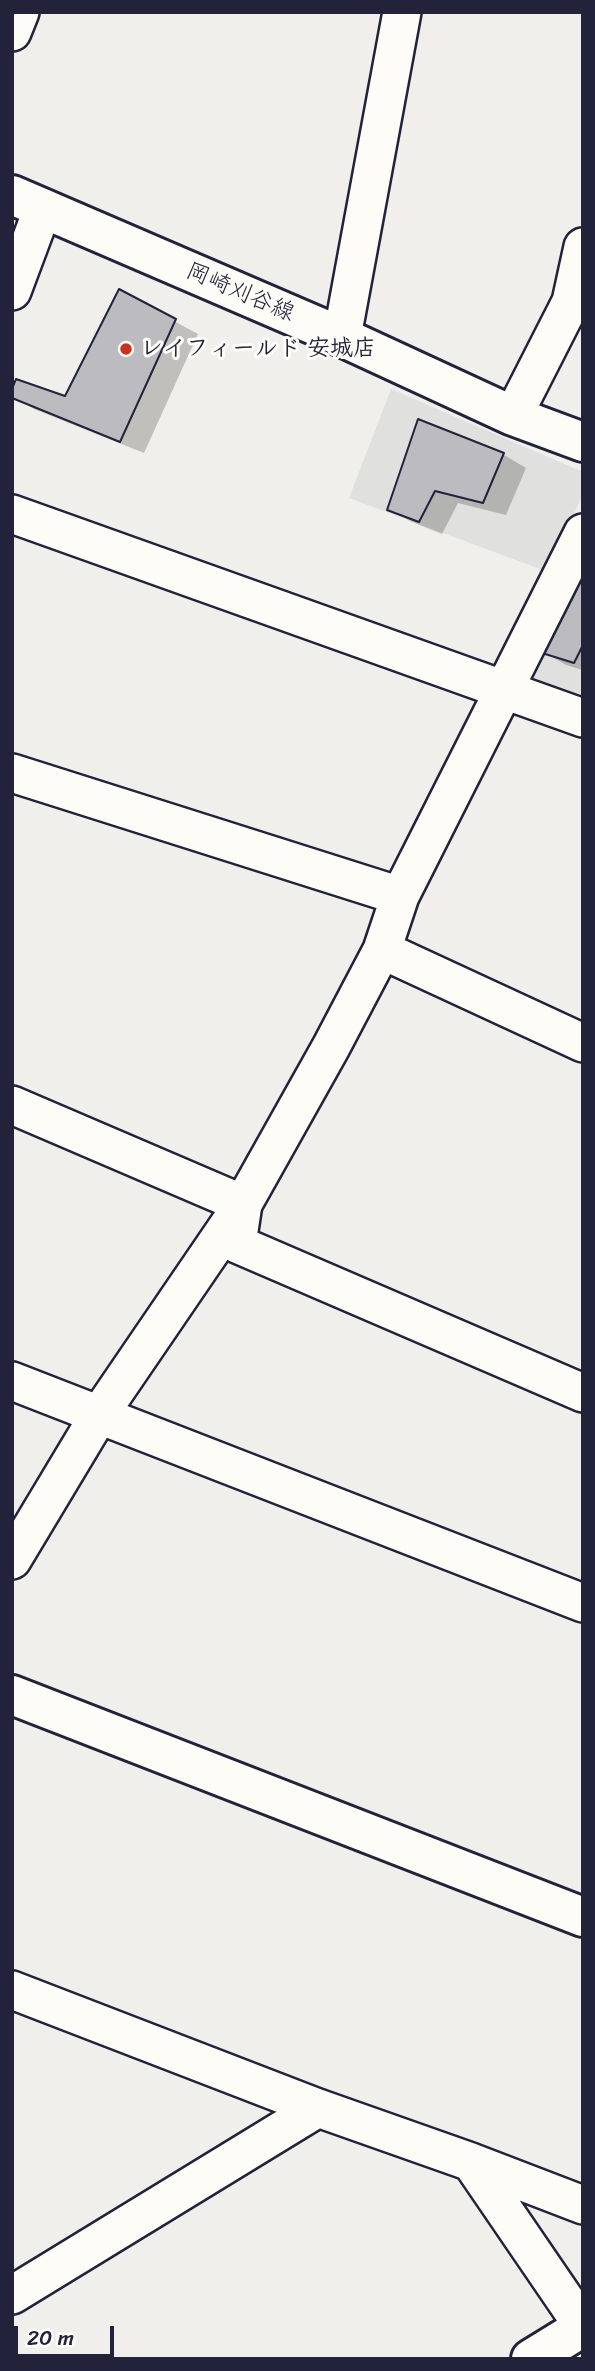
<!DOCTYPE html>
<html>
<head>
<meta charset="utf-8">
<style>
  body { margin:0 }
  #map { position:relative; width:595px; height:2371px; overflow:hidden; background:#f0efec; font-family:Sriracha,sans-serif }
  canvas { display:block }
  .frame { position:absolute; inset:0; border:14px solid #22223b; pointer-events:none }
  .scale { position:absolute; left:14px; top:2326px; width:100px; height:32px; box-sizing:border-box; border:4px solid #22223b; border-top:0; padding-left:9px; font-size:21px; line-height:24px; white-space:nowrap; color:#22223b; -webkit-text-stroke:5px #fdfcf7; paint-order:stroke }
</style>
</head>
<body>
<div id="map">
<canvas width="595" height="2371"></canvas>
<div class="frame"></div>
<div class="scale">20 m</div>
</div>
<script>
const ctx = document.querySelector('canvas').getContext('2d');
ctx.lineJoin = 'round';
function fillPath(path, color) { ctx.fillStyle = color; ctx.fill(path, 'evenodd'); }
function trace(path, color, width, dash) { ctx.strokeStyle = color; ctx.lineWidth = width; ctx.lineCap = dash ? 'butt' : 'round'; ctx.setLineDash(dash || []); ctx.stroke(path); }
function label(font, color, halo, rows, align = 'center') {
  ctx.font = font + ' Sriracha,"Klee One",sans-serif'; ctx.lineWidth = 6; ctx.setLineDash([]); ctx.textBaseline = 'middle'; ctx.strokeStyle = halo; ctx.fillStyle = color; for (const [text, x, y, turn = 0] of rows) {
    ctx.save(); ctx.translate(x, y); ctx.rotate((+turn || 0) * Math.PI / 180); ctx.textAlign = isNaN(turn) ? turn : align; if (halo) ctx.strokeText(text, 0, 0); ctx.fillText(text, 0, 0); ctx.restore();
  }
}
fillPath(new Path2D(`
  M 391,389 L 583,472 L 583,494 L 548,572 L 349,498 Z
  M 583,566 L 583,698 L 527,682 Z`), '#e0e0df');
fillPath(new Path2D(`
  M 120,292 L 198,334 L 144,453 L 34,409 L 12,396 L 66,399 Z
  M 419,421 L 504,455 L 526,468 L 506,515 L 458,503 L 442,534 L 412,522 L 389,509 Z
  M 583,570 L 583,670 L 566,665 L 544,652 Z`), '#0003');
const building = new Path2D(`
  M 119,289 L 176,319 L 120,442 L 12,398 L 12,389 L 16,379 L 65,396 Z
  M 418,419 L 504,453 L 483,503 L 435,491 L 419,522 L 387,510 Z
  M 583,566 L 583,645 L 574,663 L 542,653 Z`);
fillPath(building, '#bcbcc0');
trace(building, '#22223b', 2);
const street = new Path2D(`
  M 12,32 L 20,12
  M 12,291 L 43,208
  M 342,337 L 402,12
  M 513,416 L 571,302 L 583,247
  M 12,514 L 583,718
  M 12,773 L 400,896
  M 382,950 L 583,1043
  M 12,1105 L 243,1204
  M 243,1204 L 237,1244 L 583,1393
  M 12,1381 L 583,1603
  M 12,1560 L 99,1415 L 243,1204 L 331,1047 L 382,950 L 400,896 L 583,533
  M 12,1990 L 318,2108 L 471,2162 L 583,2205
  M 471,2162 L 583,2326
  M 12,2295 L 318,2108`);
const secondary = new Path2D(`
  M 12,1695 L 583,1917
  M 531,2359 L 583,2327`);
const primary = new Path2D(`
  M 12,195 L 342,337 L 513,416 L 583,442`);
trace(street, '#22223b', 42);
trace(secondary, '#22223b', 44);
trace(primary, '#22223b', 44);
trace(street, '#fdfcf7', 37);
trace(secondary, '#fdfcf7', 38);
trace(primary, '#fdfcf7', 38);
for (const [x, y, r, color] of [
  [126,349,7,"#c8321e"]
]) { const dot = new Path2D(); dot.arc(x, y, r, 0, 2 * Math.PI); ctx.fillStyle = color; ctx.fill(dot); trace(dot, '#fdfcf7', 2.5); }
label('23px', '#22223b', '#fdfcf7', [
  ["岡崎刈谷線",240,293,23]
]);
label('bold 23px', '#22223b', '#fdfcf7', [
  ["レイフィールド 安城店",140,349]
], 'left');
</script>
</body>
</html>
